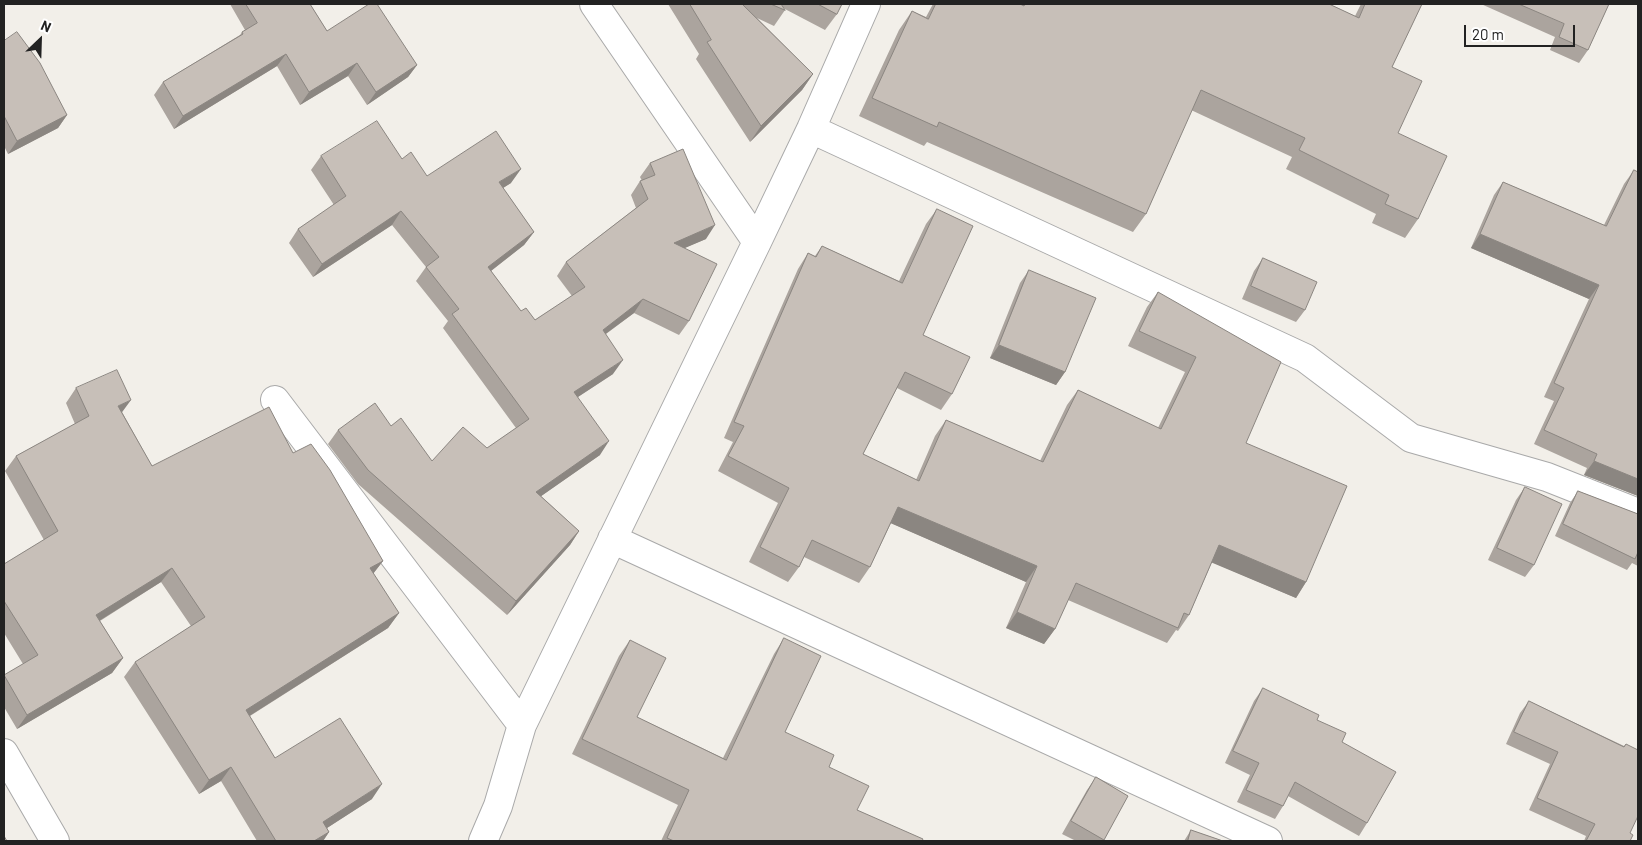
<!DOCTYPE html>
<html>
<head>
<meta charset="utf-8">
<style>
  body { margin:0 }
  #map { position:relative; width:1642px; height:845px; overflow:hidden; background:#f2efe9; font-family:Barlow,sans-serif }
  canvas { display:block }
  .frame { position:absolute; inset:0; border:5px solid #222; pointer-events:none }
  .north { position:absolute; left:15px; top:15px; width:50px; height:50px; -webkit-text-stroke:4px #fff; paint-order:stroke; rotate:24deg; font-size:14px; font-weight:700; line-height:20px; text-align:center; color:#222 }
  .north::after { content:''; display:block; margin:auto; width:18px; height:22px; background:#222; clip-path:polygon(50% 0,100% 100%,50% 72%,0 100%) }
  .scale { position:absolute; left:1464px; top:25px; width:111px; height:22px; box-sizing:border-box; border:2px solid #222; border-top:0; padding-left:6px; font-size:15px; line-height:18px; white-space:nowrap; color:#222; -webkit-text-stroke:4px #fff; paint-order:stroke }
</style>
</head>
<body>
<div id="map">
<canvas width="1642" height="845"></canvas>
<div class="frame"></div>
<div class="north">N</div>
<div class="scale">20 m</div>
</div>
<script>
const ctx = document.querySelector('canvas').getContext('2d');
ctx.lineJoin = 'round';
function trace(path, color, width, dash) { ctx.strokeStyle = color; ctx.lineWidth = width; ctx.lineCap = dash ? 'butt' : 'round'; ctx.setLineDash(dash || []); ctx.stroke(path); }
function fillPath(path, color) { ctx.fillStyle = color; ctx.fill(path, 'evenodd'); }
const street = new Path2D(`
  M 594,4 L 757,242
  M 811,129 L 1305,358 L 1411,438 L 1547,477 L 1638,513
  M 275,400 L 522,725
  M 612,539 L 1268,841
  M 4,753 L 55,841
  M 483,841 L 498,806 L 522,725 L 757,242 L 811,129 L 866,4`);
trace(street, '#a9a9a9', 30);
trace(street, '#fff', 28);
fillPath(new Path2D(`
  M 230,4 L 310,4 L 327,31 L 417,65 L 408,77 L 367,105 L 348,76 L 300,105 L 277,66 L 174,129 L 154,95 L 163,82 L 240,35 L 242,32 L 245,30 Z
  M 668,4 L 842,4 L 837,14 L 825,30 L 783,8 L 785,10 L 774,26 L 757,18 L 813,74 L 802,90 L 750,142 L 696,59 L 699,54 Z
  M 933,4 L 1329,4 L 1355,16 L 1361,4 L 1422,4 L 1392,67 L 1398,133 L 1418,219 L 1405,238 L 1372,223 L 1376,214 L 1286,169 L 1292,157 L 1191,110 L 1146,214 L 1133,232 L 927,142 L 924,146 L 859,116 L 899,30 L 912,11 L 926,17 Z
  M 1481,4 L 1609,4 L 1588,50 L 1579,63 L 1550,50 L 1555,37 Z
  M 4,41 L 67,115 L 58,128 L 8,154 L 4,146 Z
  M 321,156 L 402,159 L 427,176 L 511,183 L 503,188 L 534,232 L 524,245 L 491,271 L 521,311 L 535,320 L 572,296 L 557,276 L 566,262 L 636,208 L 631,195 L 640,181 L 642,181 L 640,177 L 650,163 L 706,239 L 684,248 L 689,321 L 679,335 L 634,313 L 606,334 L 613,374 L 578,397 L 600,455 L 541,496 L 579,531 L 570,545 L 507,615 L 358,484 L 328,444 L 338,430 L 391,426 L 432,461 L 487,448 L 516,428 L 443,328 L 448,321 L 416,281 L 426,267 L 392,225 L 313,277 L 289,243 L 298,229 L 334,205 L 311,170 Z
  M 1634,170 L 1638,172 L 1638,496 L 1584,475 L 1587,468 L 1534,444 L 1554,401 L 1544,397 L 1589,299 L 1471,248 L 1494,195 L 1503,182 L 1604,225 L 1624,184 Z
  M 937,209 L 923,335 L 952,394 L 941,410 L 897,388 L 863,454 L 916,480 L 935,436 L 946,420 L 1040,461 L 1067,405 L 1078,390 L 1158,428 L 1185,372 L 1128,346 L 1147,307 L 1158,292 L 1246,443 L 1306,582 L 1296,598 L 1212,562 L 1189,615 L 1178,631 L 1176,630 L 1167,643 L 1068,600 L 1055,629 L 1044,644 L 1006,628 L 1026,582 L 891,523 L 870,567 L 859,583 L 804,557 L 799,567 L 788,582 L 749,562 L 778,503 L 718,471 L 733,442 L 724,438 L 798,269 L 808,253 L 815,256 L 822,246 L 899,281 L 926,224 Z
  M 1263,258 L 1305,310 L 1296,322 L 1242,299 L 1254,271 Z
  M 1029,270 L 1065,372 L 1056,385 L 990,358 L 1020,283 Z
  M 76,388 L 122,412 L 152,466 L 293,453 L 383,561 L 373,574 L 399,613 L 388,628 L 250,716 L 275,758 L 372,799 L 327,828 L 329,832 L 323,841 L 257,841 L 221,781 L 199,794 L 124,677 L 135,662 L 191,626 L 161,582 L 100,621 L 123,658 L 112,673 L 17,729 L 4,707 L 4,676 L 23,664 L 4,633 L 4,564 L 44,540 L 5,471 L 16,456 L 75,424 L 66,403 Z
  M 1525,487 L 1534,565 L 1525,577 L 1488,560 L 1516,500 Z
  M 1578,491 L 1638,514 L 1638,566 L 1632,563 L 1627,570 L 1555,536 L 1570,503 Z
  M 784,638 L 785,732 L 829,767 L 857,810 L 922,841 L 661,841 L 678,805 L 572,754 L 619,656 L 630,640 L 637,717 L 723,758 L 774,654 Z
  M 1263,688 L 1317,720 L 1367,823 L 1359,836 L 1288,796 L 1283,806 L 1275,819 L 1237,802 L 1250,775 L 1225,763 L 1254,701 Z
  M 1529,701 L 1624,746 L 1626,744 L 1630,833 L 1630,841 L 1584,841 L 1586,836 L 1529,810 L 1550,764 L 1506,744 L 1520,713 Z
  M 1096,777 L 1128,796 L 1103,841 L 1076,841 L 1062,834 L 1087,790 Z
  M 1191,830 L 1223,841 L 1184,841 Z`), '#aba49e');
fillPath(new Path2D(`
  M 286,54 L 277,66 L 174,129 L 183,116 Z
  M 357,63 L 348,76 L 300,105 L 309,92 Z
  M 417,65 L 408,77 L 367,105 L 376,92 Z
  M 813,74 L 802,90 L 750,142 L 761,126 Z
  M 67,115 L 58,128 L 8,154 L 17,141 Z
  M 521,169 L 511,183 L 490,196 L 499,182 Z
  M 401,211 L 392,225 L 313,277 L 322,264 Z
  M 715,225 L 706,239 L 664,257 L 674,243 Z
  M 534,232 L 524,245 L 478,281 L 488,267 Z
  M 1480,234 L 1599,285 L 1589,299 L 1471,248 Z
  M 643,299 L 634,313 L 593,343 L 603,330 Z
  M 999,345 L 1065,372 L 1056,385 L 990,358 Z
  M 623,360 L 613,374 L 564,406 L 574,392 Z
  M 131,400 L 120,415 L 118,406 Z
  M 609,441 L 600,455 L 527,506 L 536,492 Z
  M 1594,461 L 1638,479 L 1638,496 L 1584,475 Z
  M 898,507 L 1037,566 L 1026,582 L 888,522 Z
  M 579,531 L 570,545 L 507,615 L 516,601 Z
  M 1219,545 L 1306,582 L 1296,598 L 1208,561 Z
  M 383,561 L 372,575 L 370,568 Z
  M 172,568 L 161,582 L 86,629 L 96,615 Z
  M 1017,612 L 1055,629 L 1044,644 L 1006,628 Z
  M 399,613 L 388,628 L 235,725 L 246,710 Z
  M 123,658 L 112,673 L 17,729 L 27,715 Z
  M 231,767 L 221,781 L 199,794 L 209,780 Z
  M 382,784 L 372,799 L 313,837 L 323,822 Z
  M 329,832 L 323,841 L 314,841 Z`), '#8b8681');
const building = new Path2D(`
  M 246,4 L 310,4 L 327,31 L 369,4 L 377,4 L 417,65 L 376,92 L 357,63 L 309,92 L 286,54 L 183,116 L 163,82 L 243,34 L 242,32 L 257,23 Z
  M 690,4 L 742,4 L 813,74 L 761,126 L 707,42 L 711,40 Z
  M 771,4 L 781,4 L 785,10 Z
  M 818,4 L 842,4 L 837,14 Z
  M 936,4 L 1020,4 L 1024,6 L 1025,4 L 1329,4 L 1359,18 L 1365,4 L 1422,4 L 1392,67 L 1422,81 L 1398,133 L 1447,156 L 1418,219 L 1385,204 L 1389,195 L 1299,150 L 1305,138 L 1201,90 L 1146,214 L 939,122 L 937,127 L 872,98 L 912,11 L 928,19 Z
  M 1519,4 L 1609,4 L 1588,50 L 1559,37 L 1564,24 Z
  M 17,32 L 40,63 L 67,115 L 17,141 L 4,116 L 4,41 Z
  M 377,121 L 402,159 L 411,152 L 427,176 L 496,131 L 521,169 L 499,182 L 534,232 L 488,267 L 521,311 L 526,308 L 535,320 L 585,287 L 566,262 L 648,199 L 640,181 L 655,175 L 650,163 L 683,149 L 715,225 L 674,243 L 717,264 L 689,321 L 643,299 L 603,330 L 623,360 L 574,392 L 609,441 L 536,492 L 579,531 L 516,601 L 368,470 L 338,430 L 375,403 L 391,426 L 401,418 L 432,461 L 463,427 L 487,448 L 529,419 L 452,314 L 459,309 L 426,267 L 439,257 L 401,211 L 322,264 L 298,229 L 346,196 L 321,156 Z
  M 1634,170 L 1638,172 L 1638,479 L 1594,461 L 1597,454 L 1544,430 L 1564,388 L 1554,383 L 1599,285 L 1480,234 L 1503,182 L 1606,226 Z
  M 937,209 L 973,226 L 923,335 L 970,357 L 952,394 L 905,372 L 863,454 L 919,481 L 946,420 L 1043,462 L 1078,390 L 1161,429 L 1196,357 L 1139,331 L 1158,292 L 1281,362 L 1246,443 L 1347,486 L 1306,582 L 1219,545 L 1189,615 L 1184,613 L 1178,628 L 1076,583 L 1055,629 L 1017,612 L 1037,566 L 898,507 L 870,567 L 812,540 L 799,567 L 760,547 L 789,488 L 728,456 L 744,426 L 734,422 L 808,253 L 816,257 L 822,246 L 902,283 Z
  M 1263,258 L 1317,282 L 1305,310 L 1251,286 Z
  M 1029,270 L 1096,298 L 1065,372 L 999,345 Z
  M 117,370 L 131,400 L 118,406 L 152,466 L 269,407 L 293,453 L 311,444 L 330,470 L 383,561 L 370,568 L 399,613 L 246,710 L 275,758 L 340,718 L 382,784 L 323,822 L 329,832 L 314,841 L 276,841 L 231,767 L 209,780 L 135,662 L 205,617 L 172,568 L 96,615 L 123,658 L 27,715 L 4,675 L 38,655 L 4,601 L 4,564 L 58,531 L 16,456 L 89,416 L 76,388 Z
  M 1525,487 L 1562,504 L 1534,565 L 1497,548 Z
  M 1578,491 L 1638,514 L 1638,552 L 1635,559 L 1563,524 Z
  M 784,638 L 821,656 L 785,732 L 834,755 L 829,767 L 869,786 L 857,810 L 923,839 L 922,841 L 674,841 L 667,838 L 689,790 L 582,739 L 630,640 L 666,658 L 637,717 L 726,760 Z
  M 1263,688 L 1319,715 L 1317,720 L 1346,733 L 1342,742 L 1396,772 L 1367,823 L 1295,782 L 1283,806 L 1246,790 L 1259,763 L 1233,751 Z
  M 1529,701 L 1624,747 L 1626,744 L 1638,750 L 1638,816 L 1630,833 L 1633,835 L 1630,841 L 1586,841 L 1595,824 L 1537,798 L 1558,752 L 1514,732 Z
  M 1096,777 L 1128,796 L 1104,840 L 1071,821 Z
  M 1191,830 L 1223,841 L 1188,841 Z
  M 4,836 L 7,841 L 4,841 Z`);
fillPath(building, '#c7bfb8');
trace(building, '#8b8681', 1);
</script>
</body>
</html>
